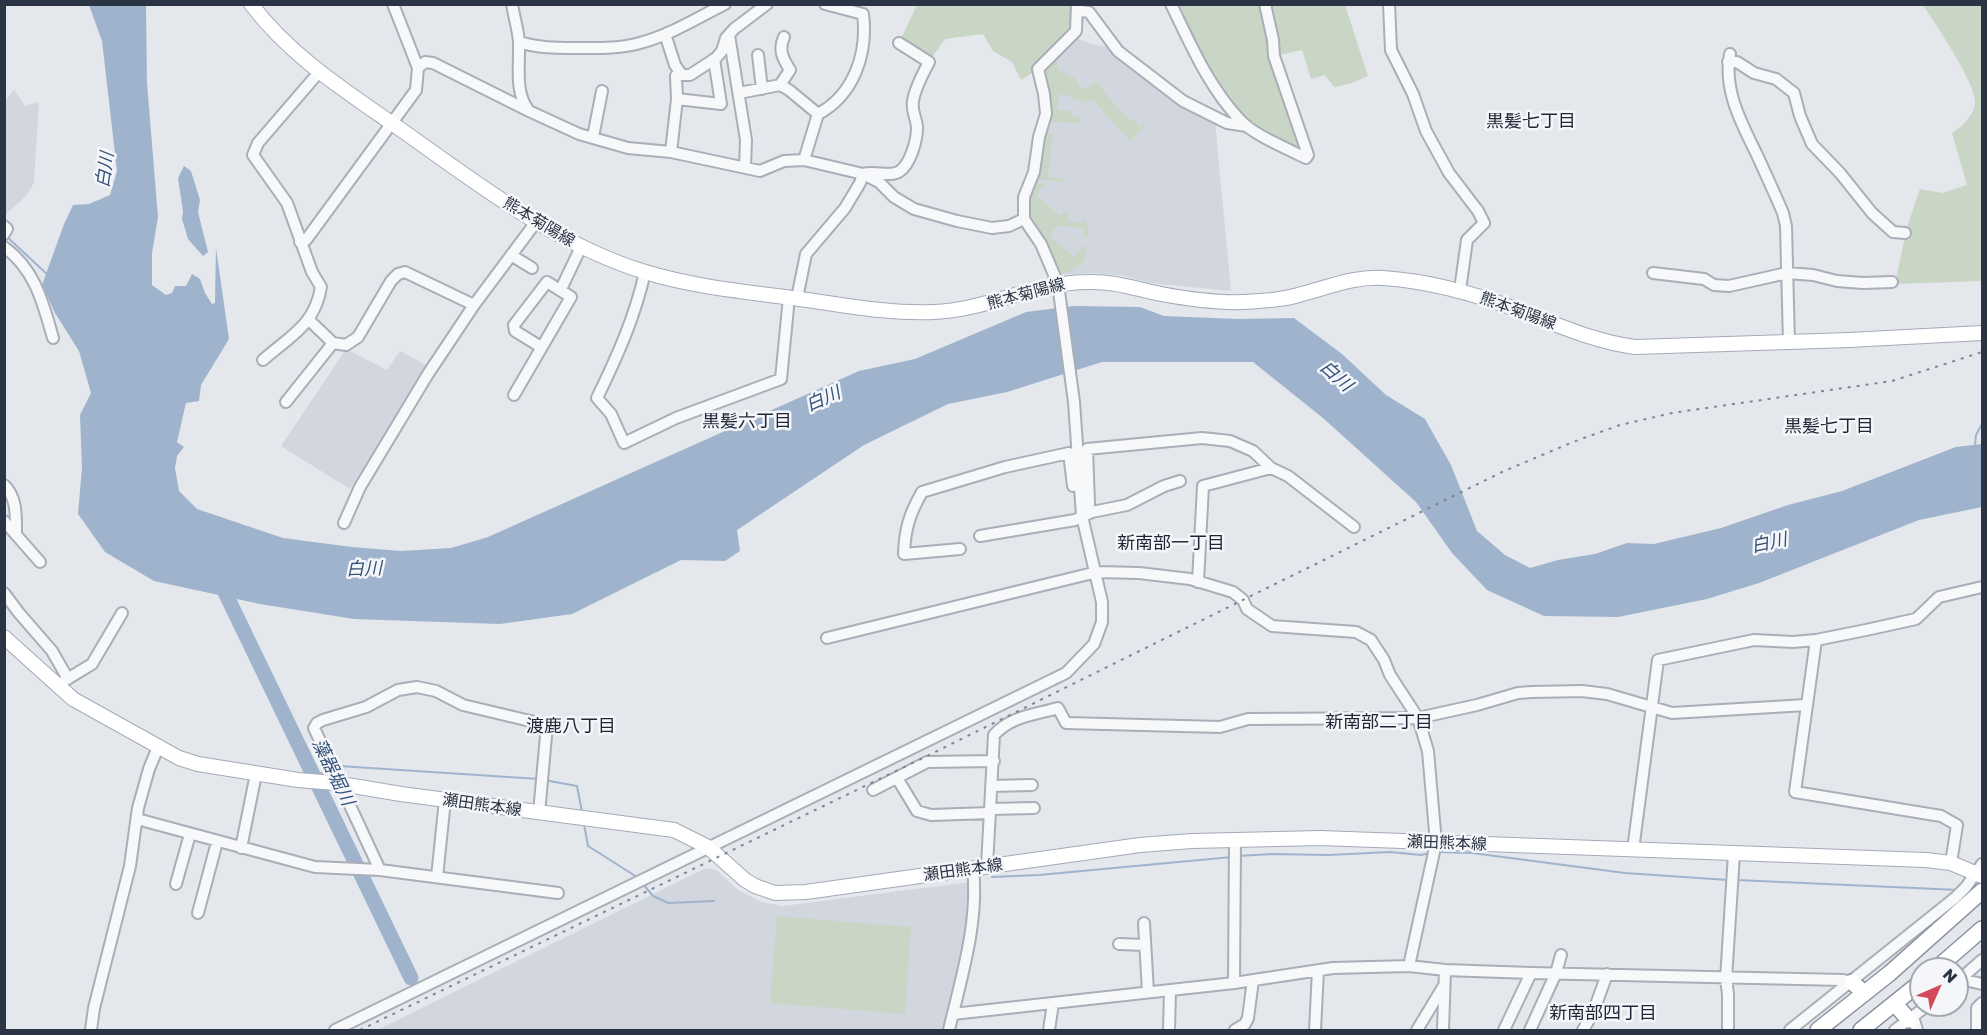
<!DOCTYPE html>
<html>
<head>
<meta charset="utf-8">
<style>
  body { margin:0 }
  #map { position:relative; width:1987px; height:1035px; overflow:hidden; background:#e4e7ec; font-family:"Golos Text",sans-serif }
  canvas { display:block }
  .frame { position:absolute; inset:0; border:6px solid #2b3445; pointer-events:none }
  .north { position:absolute; left:1909px; top:957px; width:60px; height:60px; box-sizing:border-box; background:#f4f6f9; border:2px solid #a4a8b1; border-radius:50%; rotate:45deg; font-size:16px; font-weight:700; line-height:24px; text-align:center; color:#2b3445 }
  .north::after { content:''; display:block; margin:auto; width:21px; height:27px; background:#d1495b; clip-path:polygon(50% 0,100% 100%,50% 72%,0 100%) }
</style>
</head>
<body>
<div id="map">
<canvas width="1987" height="1035"></canvas>
<div class="frame"></div>
<div class="north">N</div>
</div>
<script>
const ctx = document.querySelector('canvas').getContext('2d');
ctx.lineJoin = 'round';
function fillPath(path, color) { ctx.fillStyle = color; ctx.fill(path, 'evenodd'); }
function trace(path, color, width, dash) { ctx.strokeStyle = color; ctx.lineWidth = width; ctx.lineCap = dash ? 'butt' : 'round'; ctx.setLineDash(dash || []); ctx.stroke(path); }
function label(font, color, halo, rows, align = 'center') {
  ctx.font = font + ' "Golos Text","Noto Sans JP",sans-serif'; ctx.lineWidth = 5; ctx.setLineDash([]); ctx.textBaseline = 'middle'; ctx.strokeStyle = halo; ctx.fillStyle = color; for (const [text, x, y, turn = 0] of rows) {
    ctx.save(); ctx.translate(x, y); ctx.rotate((+turn || 0) * Math.PI / 180); ctx.textAlign = isNaN(turn) ? turn : align; if (halo) ctx.strokeText(text, 0, 0); ctx.fillText(text, 0, 0); ctx.restore();
  }
}
fillPath(new Path2D(`
  M 1076,38 L 1092,44 L 1107,47 L 1160,91 L 1199,115 L 1215,122 L 1231,291 L 1150,283 L 1124,276 L 1095,273 L 1053,275 L 1026,206 L 1049,114 L 1045,72 L 1046,69 Z
  M 14,90 L 25,106 L 39,102 L 34,183 L 25,197 L 6,214 L 4,212 L 5,101 Z
  M 346,349 L 387,370 L 400,351 L 428,366 L 350,489 L 281,446 Z
  M 706,868 L 716,870 L 738,890 L 761,902 L 783,906 L 970,882 L 967,933 L 947,1030 L 377,1030 Z`), '#d2d6de');
fillPath(new Path2D(`
  M 917,5 L 1077,5 L 1076,31 L 1038,69 L 1021,80 L 1012,62 L 993,51 L 983,34 L 945,39 L 929,62 L 899,43 Z
  M 1177,5 L 1345,5 L 1368,76 L 1352,83 L 1334,87 L 1325,75 L 1311,79 L 1302,50 L 1275,56 L 1301,148 C 1282,140 1259,130 1244,116 C 1213,87 1195,42 1177,5 Z
  M 1923,5 L 1982,5 L 1982,281 L 1895,284 L 1907,227 L 1920,189 L 1942,193 L 1967,185 L 1952,133 C 1962,127 1973,116 1975,104 C 1978,86 1934,22 1923,5 Z
  M 1055,57 L 1059,70 L 1074,77 L 1081,90 L 1099,82 L 1101,85 L 1100,87 L 1130,121 L 1133,119 L 1140,127 L 1144,124 L 1145,126 L 1130,141 L 1093,100 L 1088,100 L 1086,104 L 1085,101 L 1072,99 L 1071,96 L 1059,94 L 1057,109 L 1070,111 L 1071,115 L 1080,117 L 1080,123 L 1047,122 L 1045,72 Z
  M 1048,132 L 1053,133 L 1048,177 L 1066,180 L 1066,182 L 1034,179 L 1045,134 Z
  M 1032,182 L 1045,184 L 1036,195 L 1060,216 L 1065,211 L 1067,214 L 1068,222 L 1083,223 L 1084,220 L 1088,225 L 1088,238 L 1084,237 L 1084,228 L 1057,226 L 1049,236 L 1074,257 L 1083,246 L 1087,247 L 1084,261 L 1070,271 L 1053,275 L 1030,221 L 1026,206 Z
  M 777,916 L 911,927 L 905,1014 L 770,1003 Z`), '#c9d6c5');
fillPath(new Path2D(`
  M 89,5 L 146,5 L 147,83 L 158,217 L 152,253 L 152,285 L 166,295 L 172,293 L 175,286 L 186,286 L 192,274 L 200,279 L 205,293 L 212,304 L 215,303 L 216,248 L 229,339 L 201,385 L 199,401 L 186,403 L 177,442 L 184,447 L 177,456 L 175,468 L 179,491 L 197,509 L 283,538 L 352,547 L 401,551 L 451,548 L 488,537 L 859,371 L 915,359 L 1026,312 L 1074,306 L 1140,307 L 1164,316 L 1238,319 L 1294,318 L 1342,354 L 1386,395 L 1425,419 L 1451,465 L 1477,531 L 1505,555 L 1530,568 L 1558,560 L 1595,554 L 1627,543 L 1654,544 L 1721,528 L 1788,505 L 1842,491 L 1956,447 L 1982,444 L 1982,507 L 1919,520 L 1759,583 L 1707,599 L 1618,617 L 1544,616 L 1487,590 L 1452,553 L 1416,502 L 1323,418 L 1253,362 L 1102,362 L 1007,392 L 948,404 L 864,445 L 737,530 L 740,551 L 725,561 L 681,560 L 572,614 L 500,624 L 354,619 L 260,604 L 154,581 L 105,552 L 78,514 L 82,468 L 80,415 L 91,393 L 79,351 L 55,313 L 42,285 L 64,224 L 73,205 L 89,204 L 110,195 L 117,171 L 102,41 Z
  M 184,166 L 191,171 L 200,200 L 198,212 L 208,252 L 203,256 L 188,239 L 182,219 L 183,211 L 178,178 Z`), '#9fb4cc');
trace(new Path2D(`
  M 6,236 L 48,275
  M 1975,446 L 1976,435 L 1982,424
  M 335,767 L 339,766 L 539,779
  M 320,774 L 330,769
  M 544,780 L 577,786 L 582,812
  M 584,824 L 588,846 L 637,877
  M 1438,852 L 1472,853 L 1625,873 L 1728,880
  M 1238,856 L 1272,854 L 1329,855 L 1390,852 L 1421,855 L 1430,853
  M 992,877 L 1039,875 L 1232,857
  M 1737,880 L 1959,890
  M 643,884 L 653,896 L 668,903 L 714,901`), '#9fb4cc', 2);
trace(new Path2D(`
  M 220,582 L 411,978`), '#9fb4cc', 15);
const minor = new Path2D(`
  M 512,4 C 514,17 518,29 519,42 C 520,63 514,93 529,111 L 579,134 L 628,148 L 671,152 L 760,171 L 784,161 L 804,160 L 818,114 C 854,95 868,53 863,14 L 825,4
  M 1171,4 C 1191,45 1209,88 1241,121 C 1254,135 1288,149 1306,158 L 1308,155 L 1274,56 L 1273,40 L 1265,4
  M 1389,4 L 1391,50 L 1413,94 L 1426,131 L 1449,173 L 1478,211 L 1484,223 L 1467,240 L 1460,290
  M 1077,14 L 1081,11 L 1089,12 L 1118,51 L 1183,101 L 1227,123 L 1247,126
  M 667,33 L 666,37 L 675,65 L 682,75 L 690,75 L 716,58 L 722,51 L 726,38 L 734,29 L 767,4
  M 729,35 L 746,140 L 745,167
  M 519,42 C 538,48 555,48 575,48 C 596,48 619,49 640,43 C 670,35 697,18 725,4
  M 1730,54 C 1723,91 1742,124 1758,157 C 1766,175 1775,194 1783,213 L 1786,226 L 1789,343
  M 758,55 L 762,89
  M 1728,62 L 1737,62 L 1754,73 L 1776,79 L 1794,93 L 1800,116 L 1812,144 L 1840,173 L 1872,213 L 1893,232 L 1905,233
  M 418,68 L 425,62 L 433,63 L 529,111
  M 682,75 L 676,76 L 677,99 L 721,104 L 714,59
  M 780,85 L 790,70 C 783,59 778,50 784,37
  M 739,93 L 780,85 L 789,90 L 818,114
  M 593,137 L 602,91
  M 671,152 L 677,99
  M 804,160 L 863,174 L 879,182 L 894,197 L 914,209 L 957,221 L 992,228 L 1009,226 L 1024,219
  M 4,226 L 7,229 L 4,234
  M 300,242 L 306,240 L 416,90 L 418,68 L 393,4
  M 4,247 C 35,269 43,303 53,338
  M 511,255 L 532,268
  M 645,272 C 635,317 617,357 597,398 L 611,414 L 624,443 L 676,418 L 781,379 L 789,297
  M 1653,273 L 1704,279 L 1714,285 L 1729,286 L 1787,273 L 1813,275 L 1837,281 L 1863,283 L 1892,282
  M 561,289 L 581,247
  M 797,298 L 806,254 L 845,208 L 860,183 L 863,174 C 875,170 891,178 900,171 C 910,164 917,141 917,128 C 917,119 911,111 913,101 C 915,87 923,74 929,62 L 899,43
  M 309,320 L 333,343
  M 263,360 C 290,336 315,325 321,287 L 312,272 L 287,203 L 253,155 L 258,143 L 320,71
  M 514,395 L 571,297 L 547,282 L 514,325 L 515,331 L 541,347
  M 286,402 L 333,343 L 346,345 L 358,337 L 391,281 L 398,274 L 405,272 L 474,305
  M 4,485 C 17,497 16,516 16,533
  M 1083,515 L 1089,504 L 1087,449 L 1202,438 L 1230,441 L 1253,451 L 1271,468 L 1288,476 L 1354,527
  M 4,521 L 40,562
  M 344,523 L 360,487 L 428,374 L 474,305 L 536,222
  M 980,536 L 1075,520 L 1092,512 L 1127,505 L 1164,486 L 1180,481
  M 960,549 L 904,554 C 905,529 909,515 922,492 L 1005,467 L 1069,453 L 1073,486
  M 1198,582 L 1203,486 L 1271,468
  M 4,593 L 19,613 L 52,651 L 68,679
  M 827,638 L 1097,572 L 1139,573 L 1190,579 L 1233,592 L 1243,600 L 1247,609 L 1272,626 L 1356,632 L 1371,640 L 1384,660 L 1390,675 L 1418,718 L 1428,751 L 1436,843 L 1409,966
  M 1816,640 L 1795,792 L 1941,816 L 1957,825 L 1951,863
  M 64,681 L 92,664 L 122,613
  M 897,778 L 917,811 L 931,815 L 990,813
  M 991,786 L 1032,785
  M 873,790 L 927,762 L 994,761
  M 990,809 L 1034,808
  M 137,819 L 315,867 L 380,870 L 558,893
  M 241,848 L 256,774
  M 1633,850 L 1658,660 L 1754,640 L 1793,642 L 1816,640 L 1866,630 L 1916,619 L 1939,597 L 1982,587
  M 987,866 L 994,735 C 1011,716 1034,715 1058,708 L 1066,723 L 1220,727 L 1248,719 L 1418,718 L 1477,705 L 1518,693 L 1532,692 L 1582,691 L 1607,694 L 1672,713 L 1806,705
  M 380,870 L 314,728 L 317,723 L 323,720 L 366,707 L 398,690 L 417,687 L 436,691 L 463,705 L 547,725 L 539,813
  M 437,877 L 445,800
  M 176,884 L 190,834
  M 198,913 L 217,842
  M 1144,923 L 1148,992
  M 1119,944 L 1145,945
  M 1961,979 L 1982,984
  M 1957,982 L 1982,960
  M 1234,983 L 1235,840
  M 953,1014 L 1234,983 L 1333,968 L 1409,966 L 1445,970 L 1531,973 L 1843,980 L 1852,982
  M 1913,1017 L 1917,1030
  M 91,1030 L 94,1008 L 130,866 L 138,808 L 149,769 L 158,747
  M 335,1030 L 1066,673 L 1094,644 L 1102,622 L 1102,602 L 1082,516 L 1074,402 L 1058,284 L 1041,244 L 1024,219 L 1024,197 L 1034,172 L 1039,137 L 1046,114 L 1044,94 L 1038,69 L 1076,31 L 1077,4
  M 949,1030 C 961,978 979,923 973,868
  M 1049,1030 L 1053,1003
  M 1169,1030 L 1170,990
  M 1235,1030 L 1245,1024 L 1248,1018 L 1253,980
  M 1315,1030 L 1318,970
  M 1417,1030 L 1443,987
  M 1443,1030 L 1445,970
  M 1504,1030 L 1531,973
  M 1530,1030 L 1556,973 L 1561,955
  M 1583,1030 L 1593,1013 L 1607,974
  M 1728,1030 L 1728,994 L 1726,979 L 1734,854
  M 1790,1030 L 1955,898 L 1966,887 L 1982,864
  M 1895,1030 L 1928,1005
  M 1977,1030 L 1977,1008 L 1982,1003`);
const major = new Path2D(`
  M 251,4 C 290,56 347,92 400,129 C 477,183 554,244 645,272 C 694,287 748,292 800,299 C 844,305 889,314 934,312 C 987,310 1035,282 1088,282 C 1113,281 1136,289 1161,294 C 1188,299 1216,303 1243,302 C 1263,301 1283,300 1302,294 C 1329,287 1355,276 1383,278 C 1430,281 1476,294 1521,311 C 1558,325 1595,342 1635,347 L 1849,340 L 1982,333
  M 4,637 L 73,699 L 179,758 L 198,764 L 298,780 L 335,783 L 401,794 L 674,830 L 708,847 L 745,880 L 755,886 L 775,893 L 806,892 L 1140,845 L 1192,841 L 1320,838 L 1926,860 L 1951,863 L 1982,876`);
const highway = new Path2D(`
  M 1936,969 L 1982,929
  M 1852,982 L 1864,993
  M 1895,1004 L 1909,1020
  M 1818,1030 L 1890,973 L 1982,891
  M 1861,1030 L 1921,982`);
trace(minor, '#a9aeb7', 14);
trace(major, '#a3abb8', 16);
trace(highway, '#8b94a3', 18);
trace(minor, '#f7f8fa', 10);
trace(major, '#fff', 14);
trace(highway, '#fff', 15);
trace(new Path2D(`
  M 360,1030 L 927,756 L 1502,472 L 1573,442 L 1620,425 L 1672,413 L 1892,381 L 1982,352`), '#7d8696', 2, [3, 6]);
label('16px', '#2b3445', '#f4f6f9', [
  ["熊本菊陽線",539,222,31],
  ["熊本菊陽線",1026,294,-15],
  ["熊本菊陽線",1518,311,20],
  ["瀬田熊本線",482,805,8],
  ["瀬田熊本線",1447,843,2],
  ["瀬田熊本線",963,870,-8]
]);
label('18px', '#1d2536', '#f4f6f9', [
  ["黒髪七丁目",1531,121],
  ["黒髪六丁目",747,421],
  ["黒髪七丁目",1829,426],
  ["新南部一丁目",1171,543],
  ["新南部二丁目",1379,722],
  ["渡鹿八丁目",571,726],
  ["新南部四丁目",1603,1013]
]);
label('italic 18px', '#34527a', '#f4f6f9', [
  ["白川",105,170,-82],
  ["白川",1336,376,42],
  ["白川",823,399,-24],
  ["白川",1769,543,-12],
  ["白川",364,569,-2],
  ["藻器堀川",333,772,64]
]);
</script>
</body>
</html>
